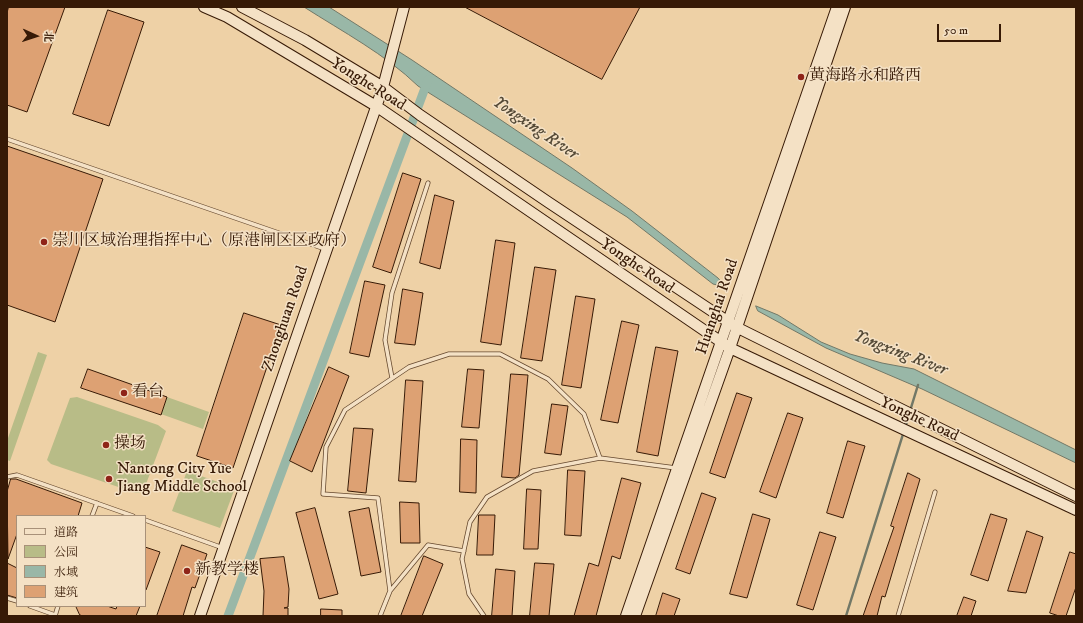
<!DOCTYPE html>
<html>
<head>
<meta charset="utf-8">
<style>
  body { margin:0 }
  #map { position:relative; width:1083px; height:623px; overflow:hidden; background:#eed1a6; font-family:"IM FELL DW Pica","Noto Serif SC",serif }
  canvas { display:block }
  .frame { position:absolute; inset:0; border:8px solid #371a06; pointer-events:none }
  .legend { position:absolute; left:16px; top:515px; width:130px; height:92px; box-sizing:border-box; background:#f4e1c5; border:1px solid #a89179; margin:0; padding:5px 7px; list-style:none; font-size:12px; color:#371a06 }
  .legend li { display:flex; align-items:center; gap:8px; height:20px }
  .legend b { width:20px; border:1px solid #a89179 }
  .north { position:absolute; left:16px; top:16px; width:40px; height:40px; -webkit-text-stroke:3px #f4e1c5; paint-order:stroke; rotate:93deg; font-size:11px; font-weight:700; line-height:16px; text-align:center; color:#371a06 }
  .north::after { content:''; display:block; margin:auto; width:14px; height:18px; background:#371a06; clip-path:polygon(50% 0,100% 100%,50% 72%,0 100%) }
  .scale { position:absolute; left:937px; top:24px; width:64px; height:18px; box-sizing:border-box; border:2px solid #371a06; border-top:0; padding-left:5px; font-size:12px; line-height:14px; white-space:nowrap; color:#371a06; -webkit-text-stroke:3px #f4e1c5; paint-order:stroke }
</style>
</head>
<body>
<div id="map">
<canvas width="1083" height="623"></canvas>
<div class="frame"></div>
<ul class="legend">
<li><b style="height:5px;background:#f4e1c5"></b>道路</li>
<li><b style="height:11px;background:#b8bc87"></b>公园</li>
<li><b style="height:11px;background:#99b7a7"></b>水域</li>
<li><b style="height:11px;background:#dda173"></b>建筑</li>
</ul>
<div class="north">北</div>
<div class="scale">50 m</div>
</div>
<script>
const ctx = document.querySelector('canvas').getContext('2d');
ctx.lineJoin = 'round';
function fillPath(path, color) { ctx.fillStyle = color; ctx.fill(path, 'evenodd'); }
function trace(path, color, width, dash) { ctx.strokeStyle = color; ctx.lineWidth = width; ctx.lineCap = dash ? 'butt' : 'round'; ctx.setLineDash(dash || []); ctx.stroke(path); }
function label(font, color, halo, rows, align = 'center') {
  ctx.font = font + ' "IM FELL DW Pica","Noto Serif SC",serif'; ctx.lineWidth = 3; ctx.setLineDash([]); ctx.textBaseline = 'middle'; ctx.strokeStyle = halo; ctx.fillStyle = color; for (const [text, x, y, turn = 0] of rows) {
    ctx.save(); ctx.translate(x, y); ctx.rotate((+turn || 0) * Math.PI / 180); ctx.textAlign = isNaN(turn) ? turn : align; if (halo) ctx.strokeText(text, 0, 0); ctx.fillText(text, 0, 0); ctx.restore();
  }
}
fillPath(new Path2D(`
  M 38,352 L 47,355 L 10,461 L 7,460 L 7,441 Z
  M 77,397 L 158,425 L 166,431 L 143,492 L 136,493 L 51,464 L 47,460 L 70,398 Z
  M 167,397 L 209,412 L 203,429 L 161,414 Z
  M 187,471 L 235,488 L 220,528 L 172,511 Z`), '#b8bc87');
const water = new Path2D(`
  M 304,7 L 329,7 L 412,60 L 572,168 L 632,211 L 718,278 L 726,287 L 713,284 L 627,217 L 418,86 C 385,54 343,32 304,7 Z
  M 756,306 L 778,315 L 821,342 L 850,354 L 882,363 L 914,369 L 1076,450 L 1076,463 L 922,389 L 826,348 L 758,311 Z`);
fillPath(water, '#99b7a7');
trace(water, '#727867', 1);
trace(new Path2D(`
  M 910,411 L 918,385
  M 905,427 L 909,416
  M 846,616 L 904,431`), '#727867', 2.5);
trace(new Path2D(`
  M 228,616 L 428,80`), '#99b7a7', 9);
const building = new Path2D(`
  M 9,7 L 65,7 L 27,112 L 7,105 L 7,13 Z
  M 465,7 L 640,7 L 602,79 Z
  M 108,10 L 144,22 L 109,126 L 73,114 Z
  M 7,146 L 103,179 L 55,322 L 7,305 Z
  M 403,173 L 421,179 L 391,273 L 373,267 Z
  M 435,195 L 454,201 L 440,269 L 420,263 Z
  M 496,240 L 515,243 L 501,345 L 481,342 Z
  M 535,267 L 556,270 L 542,361 L 521,358 Z
  M 365,281 L 385,285 L 369,357 L 350,353 Z
  M 403,289 L 423,293 L 415,345 L 395,343 Z
  M 576,296 L 595,299 L 581,388 L 562,385 Z
  M 244,313 L 281,325 L 233,468 L 197,456 Z
  M 622,321 L 639,325 L 618,423 L 601,420 Z
  M 656,347 L 678,351 L 658,456 L 637,452 Z
  M 329,367 L 349,376 L 312,472 L 290,461 Z
  M 88,369 L 167,397 L 161,415 L 81,388 Z
  M 468,369 L 484,370 L 479,428 L 462,427 Z
  M 511,374 L 528,375 L 519,475 L 515,478 L 502,477 Z
  M 406,380 L 423,381 L 416,482 L 399,481 Z
  M 737,393 L 752,398 L 725,478 L 710,473 Z
  M 552,404 L 568,406 L 561,455 L 545,453 Z
  M 788,413 L 803,418 L 776,498 L 760,492 Z
  M 354,428 L 373,429 L 366,493 L 348,491 Z
  M 461,439 L 477,440 L 476,493 L 460,492 Z
  M 848,441 L 865,446 L 843,518 L 827,513 Z
  M 568,470 L 585,471 L 581,536 L 565,535 Z
  M 908,473 L 920,479 L 885,597 L 882,596 L 877,616 L 863,616 L 894,527 L 891,526 Z
  M 622,478 L 641,483 L 620,559 L 612,556 L 596,616 L 574,616 L 589,563 L 598,566 Z
  M 11,479 L 16,479 L 82,503 L 78,516 L 17,516 L 17,534 L 8,559 L 7,492 Z
  M 527,489 L 541,490 L 538,549 L 524,549 Z
  M 702,493 L 716,498 L 690,574 L 676,569 Z
  M 400,502 L 419,503 L 420,543 L 401,543 Z
  M 315,508 L 338,594 L 319,599 L 296,513 Z
  M 369,508 L 381,572 L 361,576 L 349,512 Z
  M 753,514 L 770,519 L 747,598 L 730,594 Z
  M 991,514 L 1007,519 L 988,581 L 971,575 Z
  M 479,515 L 495,515 L 493,555 L 477,555 Z
  M 1027,531 L 1043,537 L 1026,593 L 1008,591 Z
  M 820,532 L 836,537 L 813,610 L 797,605 Z
  M 182,545 L 207,554 L 195,588 L 192,587 L 183,616 L 157,616 Z
  M 145,547 L 160,552 L 146,590 L 145,590 Z
  M 1070,552 L 1076,554 L 1076,587 L 1066,616 L 1059,616 L 1050,613 Z
  M 424,556 L 443,564 L 422,616 L 401,616 Z
  M 284,557 L 289,589 L 288,607 L 284,608 L 288,608 L 288,616 L 263,616 L 264,591 L 260,559 Z
  M 7,563 L 17,568 L 17,598 L 7,595 Z
  M 535,563 L 554,564 L 549,616 L 530,616 Z
  M 496,569 L 515,571 L 512,616 L 492,616 Z
  M 663,593 L 680,599 L 674,616 L 656,616 Z
  M 964,597 L 976,601 L 971,616 L 957,616 Z
  M 76,606 L 107,606 L 116,609 L 117,606 L 140,606 L 136,616 L 83,616 L 80,615 Z
  M 321,609 L 342,610 L 342,616 L 321,616 Z`);
fillPath(building, '#dda173');
trace(building, '#371a06', 1);
const lane = new Path2D(`
  M 7,139 L 325,249
  M 392,378 L 385,340 L 392,293 L 428,183
  M 7,477 L 17,475 L 133,516
  M 92,516 L 97,503
  M 145,520 L 223,548
  M 390,591 L 428,545 L 464,551
  M 7,598 L 17,601
  M 30,606 L 55,615
  M 55,616 L 58,606
  M 380,616 L 390,591 L 378,498 L 323,494 L 326,447 L 345,410 L 409,367 L 449,354 L 500,354 L 548,379 L 584,414 L 600,458
  M 484,616 L 469,594 L 462,559 L 470,522 L 487,497 L 533,471 L 600,458 L 676,468
  M 898,616 L 935,492`);
const secondary = new Path2D(`
  M 204,7 L 227,17 L 376,106 L 730,348 L 1076,510
  M 242,7 L 305,40 L 383,87 L 420,115 L 548,202 L 736,327 L 1076,496
  M 200,616 L 383,87 L 404,7
  M 626,616 L 837,7
  M 635,616 L 730,348 L 845,7`);
trace(lane, '#65482e', 5);
trace(secondary, '#371a06', 12);
trace(lane, '#f4e1c5', 3.5);
trace(secondary, '#f4e1c5', 10);
for (const [x, y, r, color] of [
  [801,77,4,"#8f2418"],
  [44,242,4,"#8f2418"],
  [124,393,4,"#8f2418"],
  [106,445,4,"#8f2418"],
  [109,479,4,"#8f2418"],
  [187,571,4,"#8f2418"]
]) { const dot = new Path2D(); dot.arc(x, y, r, 0, 2 * Math.PI); ctx.fillStyle = color; ctx.fill(dot); trace(dot, '#f4e1c5', 1.5); }
label('16px', '#371a06', '#f4e1c5', [
  ["黄海路永和路西",809,77],
  ["崇川区域治理指挥中心（原港闸区区政府）",52,242],
  ["看台",132,393],
  ["操场",114,445],
  ["Nantong City Yue",117,470],
  ["Jiang Middle School",117,488],
  ["新教学楼",195,571]
], 'left');
label('16px', '#371a06', '#f4e1c5', [
  ["Yonghe Road",368,85,32],
  ["Yonghe Road",637,267,34],
  ["Huanghai Road",718,307,-71],
  ["Zhonghuan Road",286,319,-71],
  ["Yonghe Road",919,420,25]
]);
label('italic 17px', '#544936', '#f4e1c5', [
  ["Yongxing River",535,129,34],
  ["Yongxing River",900,354,21]
]);
</script>
</body>
</html>
